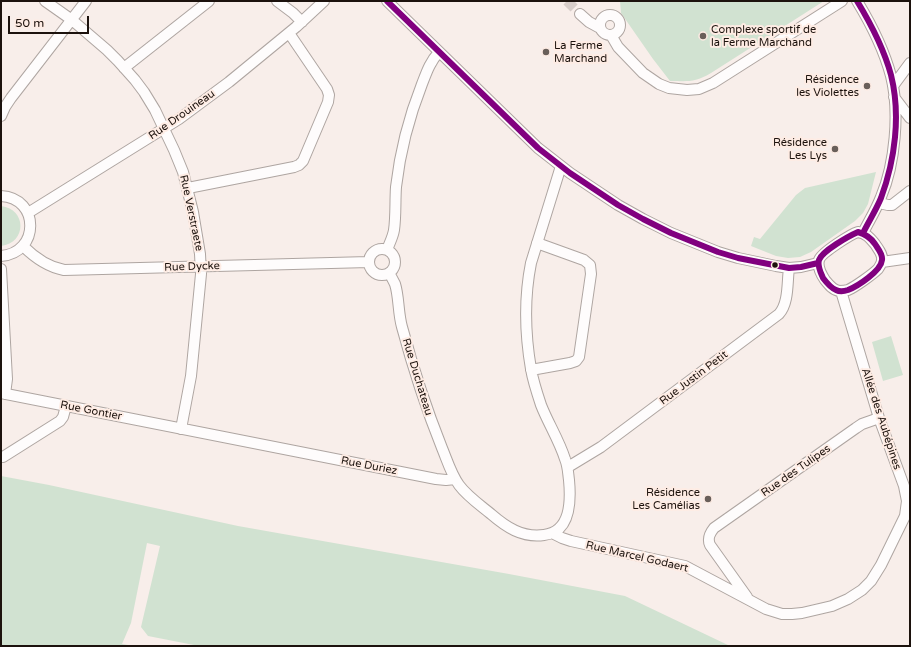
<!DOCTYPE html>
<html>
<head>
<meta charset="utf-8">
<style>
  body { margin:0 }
  #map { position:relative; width:911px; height:647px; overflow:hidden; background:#f8eeea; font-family:"Varela Round",sans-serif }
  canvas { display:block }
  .frame { position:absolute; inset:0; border:2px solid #1c120d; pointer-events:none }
  .scale { position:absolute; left:8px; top:16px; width:81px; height:18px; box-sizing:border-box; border:2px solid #1c120d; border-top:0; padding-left:5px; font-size:12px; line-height:14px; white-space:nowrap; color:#1c120d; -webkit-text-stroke:3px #feece4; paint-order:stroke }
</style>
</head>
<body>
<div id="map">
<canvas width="911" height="647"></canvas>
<div class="frame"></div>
<div class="scale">50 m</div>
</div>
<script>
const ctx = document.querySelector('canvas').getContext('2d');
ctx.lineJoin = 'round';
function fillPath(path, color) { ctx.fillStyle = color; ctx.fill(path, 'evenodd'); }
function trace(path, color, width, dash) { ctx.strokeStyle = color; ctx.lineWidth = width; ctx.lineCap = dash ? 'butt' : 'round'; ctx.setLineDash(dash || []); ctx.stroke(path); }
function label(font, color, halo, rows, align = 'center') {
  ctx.font = font + ' "Varela Round",sans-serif'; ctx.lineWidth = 4; ctx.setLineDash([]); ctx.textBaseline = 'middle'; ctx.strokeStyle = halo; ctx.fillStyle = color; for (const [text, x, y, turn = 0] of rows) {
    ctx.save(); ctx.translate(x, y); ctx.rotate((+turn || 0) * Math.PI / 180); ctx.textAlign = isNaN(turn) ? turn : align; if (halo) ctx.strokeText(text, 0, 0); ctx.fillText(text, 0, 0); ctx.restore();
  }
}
fillPath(new Path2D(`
  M 620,1 L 824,1 L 711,73 C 694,83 688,81 670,81 L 653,59 L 621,13 Z
  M 876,172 L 868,204 L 863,213 L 855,221 L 811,252 L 800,257 L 788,258 L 776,256 L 751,246 L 754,237 L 760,239 L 796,195 L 805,188 Z
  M 1,206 C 27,209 27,243 1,246 Z
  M 891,336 L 903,375 L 883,381 L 872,342 Z
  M 1,476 L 49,485 L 238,526 L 509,574 L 625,596 L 730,646 L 199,646 L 148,636 L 141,627 L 160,546 L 147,543 L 131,623 L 122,644 L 134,646 L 1,646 Z`), '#d1e2d1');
trace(new Path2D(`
  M 567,1 L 580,14`), '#d7cdc9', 10, [10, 5]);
const street = new Path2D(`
  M 45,1 L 72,20 L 107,50 L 118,61 L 135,80 L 144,92 L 155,110 L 174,150 L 183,172 L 193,212 L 200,254 L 201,274 L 191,376 L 181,429
  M 277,1 L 293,13 L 302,22
  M 387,1 L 538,148 L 570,173 L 618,205 L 643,219 L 671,233 L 718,252 L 738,258 L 776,266 L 789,268 L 801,267 L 818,263
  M 857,1 C 871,24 884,50 891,76 C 900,112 895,164 881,197 C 876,210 869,221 863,233
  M 580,14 L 589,22 L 600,28
  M600 25a10 10 0 1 1 20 0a10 10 0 1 1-20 0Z
  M 611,35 L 618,47 L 643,73 L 659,84 L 669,88 L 687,90 L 699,89 L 713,83 L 842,1
  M 124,68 L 209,1
  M 893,86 L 910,63
  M 894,97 L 910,118
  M 1,116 L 5,107 L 11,98 L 86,1
  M 188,188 L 294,167 L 299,165 L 303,161 L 328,102 L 329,95 L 327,89 L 289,33
  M 1,196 C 40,198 40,253 1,256
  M 879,203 L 888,205 L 892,205 L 910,191
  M 28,213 L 179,119 L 229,82 L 296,27 L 324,1
  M 858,232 C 866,233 870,238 875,244 C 878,249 883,254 882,260 C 882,263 880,266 878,269 C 873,274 855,287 848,290 C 845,291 842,291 839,291 C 833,290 829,285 825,280 C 821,274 817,267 819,260 C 821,253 851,234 858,232 Z
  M 23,246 C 34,257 48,267 64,270 L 369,262
  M369 262a13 13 0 1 1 26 0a13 13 0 1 1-26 0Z
  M 387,250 C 389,244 393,237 394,230 C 396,216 395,202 396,187 C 400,152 409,117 422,84 C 427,71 430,62 439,52
  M 882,262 L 910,258
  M 1,269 L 7,379 L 5,394
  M 389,273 C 391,276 393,280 395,284 C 399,296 398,313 402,327 C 413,368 426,408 442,448 C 447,460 451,474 459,485 C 467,496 480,505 491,514 C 506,527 522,538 544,535 C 571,532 571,501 569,480 C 568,473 568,466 565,459 C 559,440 548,423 541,405 C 537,393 533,381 531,369 C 525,334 524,298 531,263 L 561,166
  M 531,370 L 570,363 L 576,361 L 579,357 L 591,274 L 590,265 L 584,260 L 537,243
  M 1,393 L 436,479 L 446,480 L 455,479
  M 3,457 L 60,421 L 63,417 L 66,406
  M 568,467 L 601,447 L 779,314 C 789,303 787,282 789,268
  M 552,533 L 562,538 L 571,541 L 685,566 L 766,609 L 782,614 L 792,614 L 802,613 L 832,606 L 848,599 L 862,590 L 871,581 L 881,565 L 905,516 L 907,501 L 904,486 L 879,418 L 841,291
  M 747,597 L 710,545 C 707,538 710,533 714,528 L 856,428 L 862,424 L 879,418`);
trace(street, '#aea5a1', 12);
trace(street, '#fefcfc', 10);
trace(new Path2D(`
  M 387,1 L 538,148 L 570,173 L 618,205 L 643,219 L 671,233 L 718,252 L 738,258 L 789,268 L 801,267 L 818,263
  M 857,1 C 871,24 884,49 891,75 C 901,115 895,160 881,198 C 876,210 869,221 863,233
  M 858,232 C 865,234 871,238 875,244 C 878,249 883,254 882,260 C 881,271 858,286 848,290 C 845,291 840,292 836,290 C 831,288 826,282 823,278 C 821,273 817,266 819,260 C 822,251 849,236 858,232 Z`), '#81007f', 6);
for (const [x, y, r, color] of [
  [703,36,4,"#695f5a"],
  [546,52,4,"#695f5a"],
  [867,86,4,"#695f5a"],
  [835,149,4,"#695f5a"],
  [775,265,3.5,"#1c120d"],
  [708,499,4,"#695f5a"]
]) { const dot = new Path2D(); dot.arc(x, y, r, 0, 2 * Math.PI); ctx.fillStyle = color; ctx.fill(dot); trace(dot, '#feece4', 1.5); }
label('11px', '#1c120d', '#feece4', [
  ["Complexe sportif de",711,30,"left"],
  ["la Ferme Marchand",711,43,"left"],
  ["La Ferme",554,46,"left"],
  ["Marchand",554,59,"left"],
  ["Résidence",859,80],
  ["les Violettes",859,93],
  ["Résidence",827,143],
  ["Les Lys",827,156],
  ["Résidence",700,493],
  ["Les Camélias",700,506]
], 'right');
label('11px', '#1c120d', '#feece4', [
  ["Rue Drouineau",182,115,-35],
  ["Rue Verstraete",191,213,78],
  ["Rue Dycke",192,267,-2],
  ["Rue Duchateau",417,377,73],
  ["Rue Justin Petit",694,378,-37],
  ["Rue Gontier",91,411,11],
  ["Allée des Aubépines",881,419,72],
  ["Rue Duriez",369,466,11],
  ["Rue des Tulipes",796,471,-35],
  ["Rue Marcel Godaert",637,557,13]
]);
</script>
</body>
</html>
